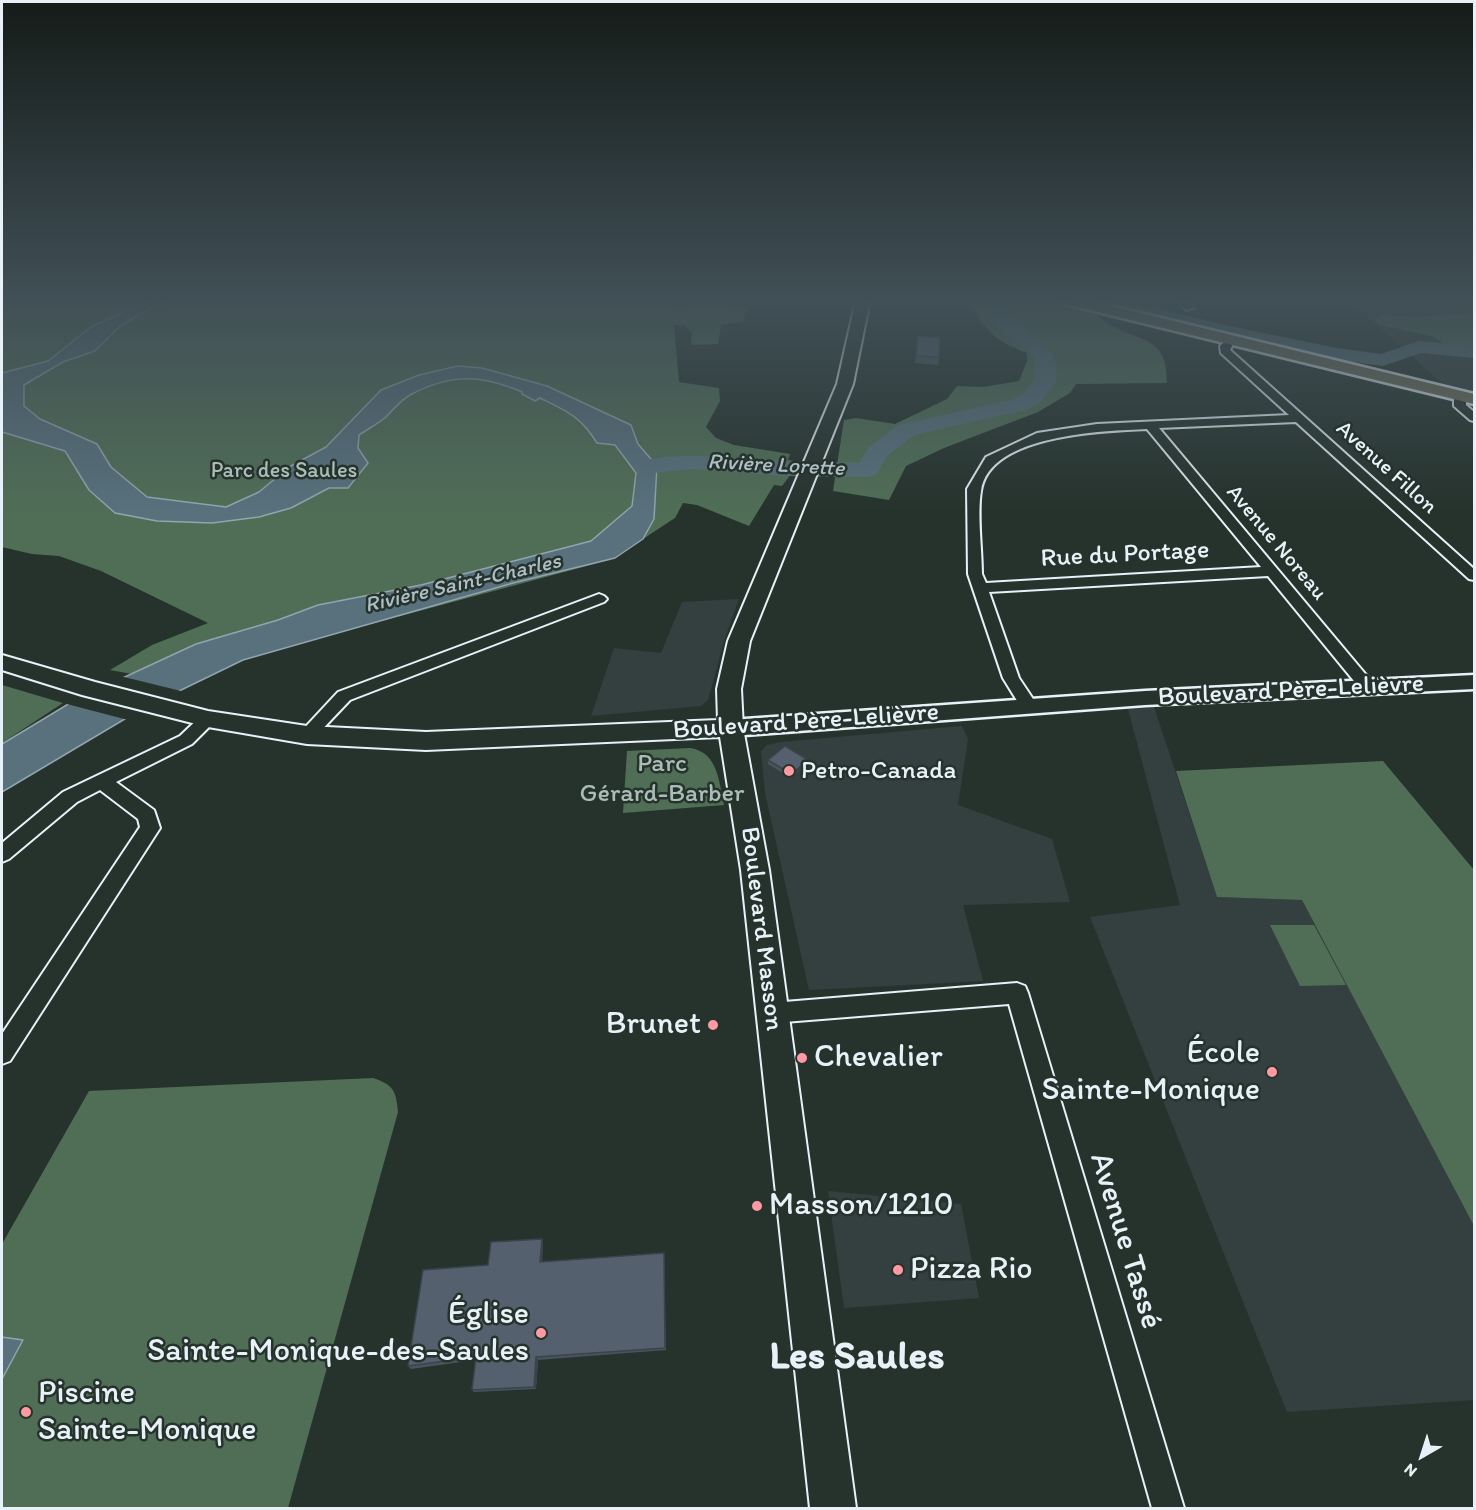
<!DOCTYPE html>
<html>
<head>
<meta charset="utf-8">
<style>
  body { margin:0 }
  #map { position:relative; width:1476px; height:1510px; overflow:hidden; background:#26332d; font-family:Itim,sans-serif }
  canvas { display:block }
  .frame { position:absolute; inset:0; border:3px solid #e8f1f8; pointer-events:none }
  .north { position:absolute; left:1392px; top:1426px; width:60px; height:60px; -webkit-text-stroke:4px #26332d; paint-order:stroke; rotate:219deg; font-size:16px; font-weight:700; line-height:24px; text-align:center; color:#e8f1f8 }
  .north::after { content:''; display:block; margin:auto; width:21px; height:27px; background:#e8f1f8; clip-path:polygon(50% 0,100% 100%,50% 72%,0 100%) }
</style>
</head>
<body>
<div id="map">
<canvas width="1476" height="1510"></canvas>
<div class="frame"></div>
<div class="north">N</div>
</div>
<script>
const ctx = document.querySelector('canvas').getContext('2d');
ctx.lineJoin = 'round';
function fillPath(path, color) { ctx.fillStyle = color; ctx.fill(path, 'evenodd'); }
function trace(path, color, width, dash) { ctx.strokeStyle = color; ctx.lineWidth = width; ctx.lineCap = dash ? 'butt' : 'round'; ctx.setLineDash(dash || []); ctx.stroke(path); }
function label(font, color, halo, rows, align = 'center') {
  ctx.font = font + ' Itim,sans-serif'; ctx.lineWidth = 5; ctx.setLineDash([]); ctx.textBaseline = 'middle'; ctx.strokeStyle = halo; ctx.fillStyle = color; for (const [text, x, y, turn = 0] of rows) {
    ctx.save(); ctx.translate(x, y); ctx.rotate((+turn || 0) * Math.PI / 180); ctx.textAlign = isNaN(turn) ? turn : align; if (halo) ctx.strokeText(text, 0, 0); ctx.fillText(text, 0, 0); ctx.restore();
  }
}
fillPath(new Path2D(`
  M 1474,300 L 1474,395 L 1449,389 L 1349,301 Z
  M 739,599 L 725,638 L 708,700 L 701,706 L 591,716 L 614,648 L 661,653 L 682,602 Z
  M 1153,704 L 1217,897 L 1302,900 L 1474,1226 L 1474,1400 L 1287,1412 L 1090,917 L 1180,905 L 1128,709 Z
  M 962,726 L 968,739 L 958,805 L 1052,839 L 1070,902 L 963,905 L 983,981 L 809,990 L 765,793 L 761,751 L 767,745 L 781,742 Z
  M 828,1191 L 961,1204 L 979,1298 L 844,1308 Z`), '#344040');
fillPath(new Path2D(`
  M 2,300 L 672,300 L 672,306 L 682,308 L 692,300 L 748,306 L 743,322 L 721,325 L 718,344 L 691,345 L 692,333 L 684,325 L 674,325 L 679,382 L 719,388 L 720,401 L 706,427 L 716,438 L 734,445 L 790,454 L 788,460 L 800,462 L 782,486 L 774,485 L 749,526 L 697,505 L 683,503 L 675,518 L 643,539 L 647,530 L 609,560 L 267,652 L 132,674 L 110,670 L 152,645 L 208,623 L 101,571 L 59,556 L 32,554 L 2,547 Z
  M 974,300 C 1010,300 1055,296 1089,311 C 1097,315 1104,322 1112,326 C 1145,343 1167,337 1167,383 L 1076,384 L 1070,393 L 1038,412 L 944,448 L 906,466 L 889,500 L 833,491 L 844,420 L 856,418 L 895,424 L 947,399 L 957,386 L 983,387 L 1019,381 L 1027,361 L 1027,353 C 994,341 989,332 969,305 Z
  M 1474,313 L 1474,354 L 1452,349 L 1432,336 L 1380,325 L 1374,320 L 1381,315 L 1416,317 Z
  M 2,685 L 63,703 L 2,743 Z
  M 690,748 C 718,752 719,782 724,805 L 623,813 L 627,751 Z
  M 1383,761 L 1474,870 L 1474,1226 L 1302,900 L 1217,897 L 1176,771 Z
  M 1270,925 L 1314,925 L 1346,985 L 1300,986 Z
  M 373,1078 C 394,1085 396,1091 398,1112 L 288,1508 L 2,1508 L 2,1244 L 89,1091 Z`), '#506e56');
const water = new Path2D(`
  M 157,300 L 175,300 L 150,308 L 119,327 L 95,351 L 63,362 L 24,385 L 24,406 L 40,419 L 97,444 L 111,467 L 147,497 L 226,507 L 259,492 L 289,467 L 326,447 L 381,390 L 419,375 L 458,366 L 482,368 L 547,386 L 631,425 L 638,444 L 657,466 L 654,519 L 643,539 L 615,558 L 513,583 L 243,660 L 140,710 L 2,792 L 2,744 L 75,700 L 196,644 L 278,620 L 318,605 L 421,585 L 591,541 L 632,506 L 636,473 L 615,445 L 597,443 C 580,416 568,412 540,398 L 535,401 L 522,394 L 522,392 C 481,375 451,373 410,395 C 401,400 394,409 386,417 C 379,423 368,429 359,435 L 358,448 L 368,463 L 348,488 L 329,488 L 291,508 L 259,517 L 212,523 L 157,521 L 115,513 L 89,490 L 65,451 L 2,432 L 2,373 L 48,361 L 91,327 L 134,307 Z
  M 2,1337 L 23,1340 L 2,1379 Z`);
fillPath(water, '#58717c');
trace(water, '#92a4ae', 1.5);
fillPath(new Path2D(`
  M 120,676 L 185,692 L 128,720 L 63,703 Z`), '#26332d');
fillPath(new Path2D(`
  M 1001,300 L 1120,300 L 1234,327 L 1337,348 L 1381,354 L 1419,341 L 1474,346 L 1474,358 L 1421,353 L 1383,366 L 1337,360 L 1234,339 L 1103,307 L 1064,306 L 1005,312 C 1018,325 1052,345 1055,361 C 1057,367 1056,374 1057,380 L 1039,404 L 1026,410 L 914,435 L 887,456 L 876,475 L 867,477 L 786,476 L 692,469 L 645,474 L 636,472 L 633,467 L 636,462 C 685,450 735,459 785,462 C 809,463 834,462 859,463 L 869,447 L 898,425 L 1011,400 L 1023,394 L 1035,379 L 1035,359 L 1027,349 L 1004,333 L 984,310 L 986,306 Z`), '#58717c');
const minor = new Path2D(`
  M 1177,300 L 1187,300 L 1194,308 L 1186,310 Z
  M 1230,337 L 1235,340 L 1230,350 L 1474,569 L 1474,580 L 1469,579 L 1296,422 L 1159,428 L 1377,688 L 1375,692 L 1363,692 L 1268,576 L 989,592 L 1019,678 L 1039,708 L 1036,712 L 1024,712 L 1003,678 L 968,574 L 967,489 L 986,457 L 1037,433 L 1097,424 L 1289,415 L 1221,353 L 1220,346 ZM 1147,429 L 1261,567 L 986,583 L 982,574 C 982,549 977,514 981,491 C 989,434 1104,431 1147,429 Z
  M 1460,393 L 1466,396 L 1466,405 L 1474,412 L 1474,421 L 1470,420 L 1454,406 L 1454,396 Z
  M 599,594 L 604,596 L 607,599 L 604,602 L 350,700 L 313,739 L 301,739 L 298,735 L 338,692 Z
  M 208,713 L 214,715 L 217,719 L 192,744 L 116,782 L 154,810 L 160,828 L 10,1061 L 2,1064 L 2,1034 L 140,827 L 138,819 L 100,790 L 77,802 L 9,859 L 2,862 L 2,843 L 63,792 L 180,736 L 202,715 Z
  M 1017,983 L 1025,986 L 1028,993 L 1184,1508 L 1152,1508 L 1009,1004 L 772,1023 L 764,1020 L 761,1013 L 764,1006 L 772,1003 Z`);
const tertiary = new Path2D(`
  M 1474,675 L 1474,689 L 1145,705 L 731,736 L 723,733 L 720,728 L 723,723 L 731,720 L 1145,691 Z`);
const secondary = new Path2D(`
  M 856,300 L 870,300 L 853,384 L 750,641 L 741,689 L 743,728 L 769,870 L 856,1508 L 810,1508 L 741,870 L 720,737 L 426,750 L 307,744 L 208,727 L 82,695 L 2,670 L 2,655 L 95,682 L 208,711 L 307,726 L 426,732 L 718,720 L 717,689 L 728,641 L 837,384 Z`);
const primary = new Path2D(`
  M 1059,300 L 1087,300 L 1474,394 L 1474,404 L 1061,303 Z`);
trace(minor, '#e8f1f8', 4);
trace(tertiary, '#e8f1f8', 5);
trace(secondary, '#e8f1f8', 4);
trace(primary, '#e8f1f8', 5);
fillPath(minor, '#26332d');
fillPath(tertiary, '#26332d');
fillPath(secondary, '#26332d');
fillPath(primary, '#726e59');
fillPath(new Path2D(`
  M 918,336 L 939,357 L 938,365 L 915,363 Z
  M 768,760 L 808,760 L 807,764 L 791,778 L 768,764 Z
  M 542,1239 L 543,1242 L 542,1262 L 664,1256 L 666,1350 L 538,1360 L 536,1389 L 474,1392 L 472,1390 L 476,1360 L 411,1369 L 408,1366 L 488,1265 Z`), '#48535e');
fillPath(new Path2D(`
  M 808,760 L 807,764 L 791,778 L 791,774 Z
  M 542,1239 L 543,1242 L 542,1265 L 540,1262 Z
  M 536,1357 L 538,1360 L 536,1389 L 534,1387 Z`), '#3b434c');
const building = new Path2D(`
  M 918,336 L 940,338 L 939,357 L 916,356 Z
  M 785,746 L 808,760 L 791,774 L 768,760 Z
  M 542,1239 L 540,1262 L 664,1253 L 665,1348 L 536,1357 L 534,1387 L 472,1390 L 476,1357 L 408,1366 L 423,1270 L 488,1265 L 491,1242 Z`);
fillPath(building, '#54606d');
trace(building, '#3b434c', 1.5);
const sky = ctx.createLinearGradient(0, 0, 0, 512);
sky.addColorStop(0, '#151c19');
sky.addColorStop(0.59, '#415057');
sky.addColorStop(1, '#41505700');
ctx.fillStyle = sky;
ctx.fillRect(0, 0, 1476, 512);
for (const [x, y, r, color] of [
  [789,771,6,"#ff9aa2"],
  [713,1025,6,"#ff9aa2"],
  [802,1058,6,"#ff9aa2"],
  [1272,1072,6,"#ff9aa2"],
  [757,1206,6,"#ff9aa2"],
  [898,1270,6,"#ff9aa2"],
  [541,1333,6,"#ff9aa2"],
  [26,1412,6,"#ff9aa2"]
]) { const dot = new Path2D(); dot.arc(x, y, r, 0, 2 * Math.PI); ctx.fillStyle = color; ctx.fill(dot); trace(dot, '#26332d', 2); }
label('italic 22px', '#aebec6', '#26332d', [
  ["Rivière Lorette",776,466,3],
  ["Rivière Saint-Charles",463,584,-13]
]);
label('22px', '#e8f1f8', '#26332d', [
  ["Avenue Fillon",1386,468,42],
  ["Avenue Noreau",1276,543,50]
]);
label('22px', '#abbdb7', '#26332d', [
  ["Parc des Saules",284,471]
]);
label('26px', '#e8f1f8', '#26332d', [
  ["Rue du Portage",1125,555,-3],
  ["Boulevard Père-Lelièvre",1291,691,-3],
  ["Boulevard Père-Lelièvre",806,722,-4],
  ["Boulevard Masson",761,929,83]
]);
label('26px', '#abbdb7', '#26332d', [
  ["Parc",662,764],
  ["Gérard-Barber",662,794]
]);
label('26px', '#e8f1f8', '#26332d', [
  ["Petro-Canada",801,771]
], 'left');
label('32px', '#e8f1f8', '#26332d', [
  ["Brunet",701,1025,"right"],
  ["École",1260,1054,"right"],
  ["Sainte-Monique",1260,1091,"right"],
  ["Chevalier",814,1058],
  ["Masson/1210",769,1206],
  ["Pizza Rio",910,1270],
  ["Église",529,1315,"right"],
  ["Sainte-Monique-des-Saules",529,1352,"right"],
  ["Piscine",38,1394],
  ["Sainte-Monique",38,1431]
], 'left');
label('32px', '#e8f1f8', '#26332d', [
  ["Avenue Tassé",1125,1241,73]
]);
label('bold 39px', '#e8f1f8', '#26332d', [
  ["Les Saules",857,1358]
]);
</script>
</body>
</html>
